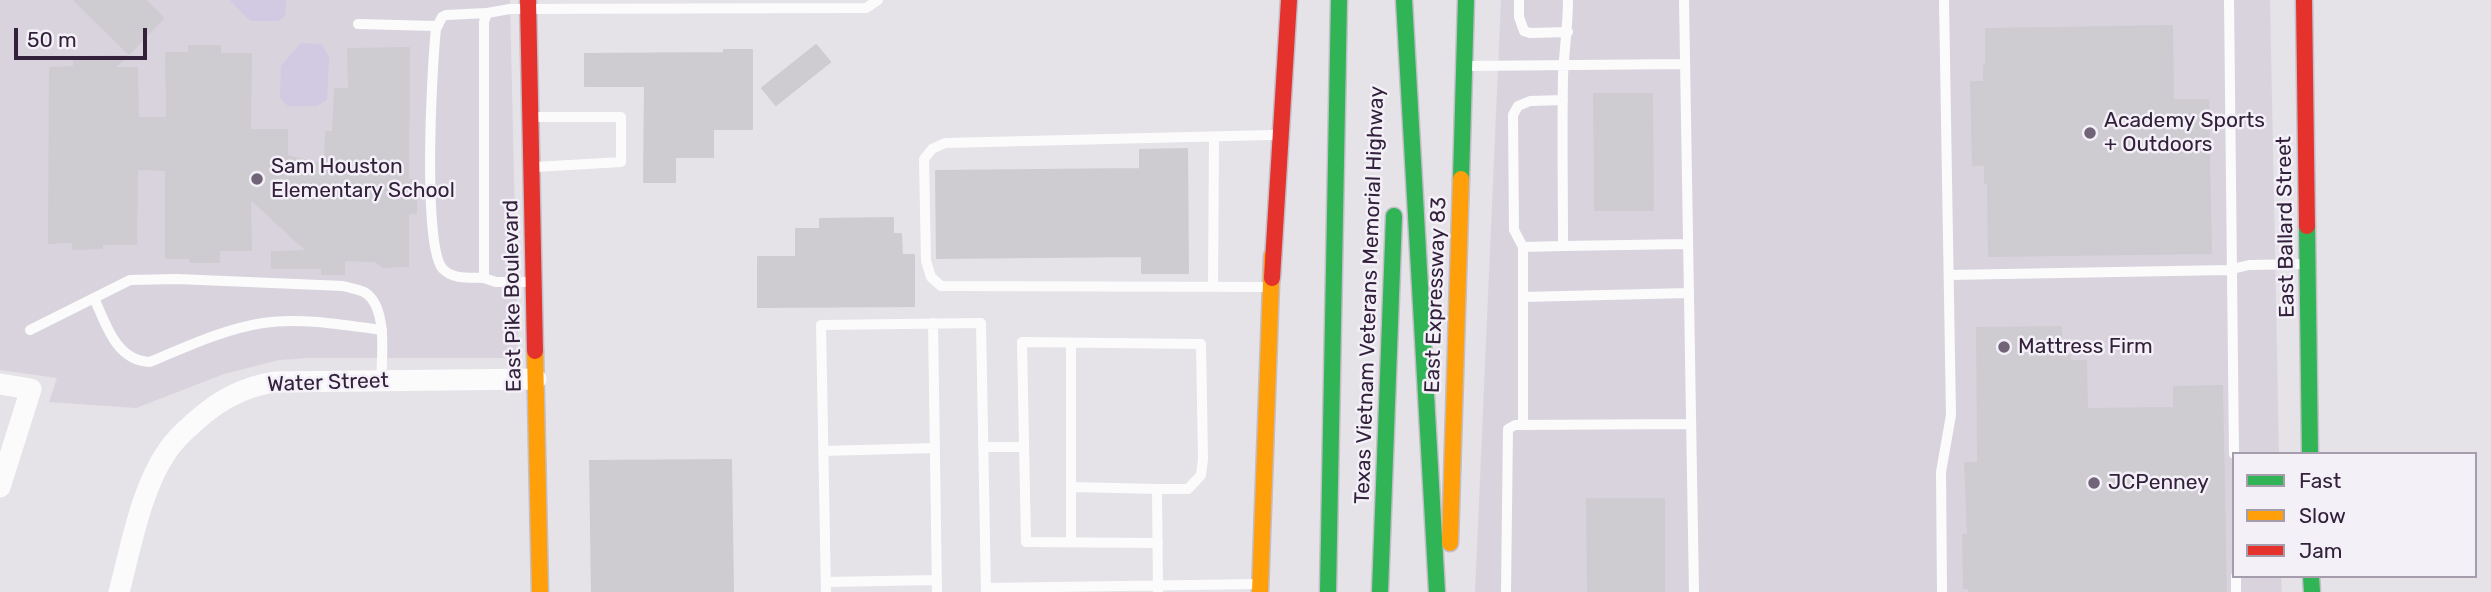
<!DOCTYPE html>
<html>
<head>
<meta charset="utf-8">
<style>
  body { margin:0 }
  #map { position:relative; width:2491px; height:592px; overflow:hidden; background:#e5e2e8; font-family:Rubik,sans-serif }
  canvas { display:block }
  .legend { position:absolute; left:2232px; top:452px; width:245px; height:126px; box-sizing:border-box; background:#f3f0f8; border:2px solid #a69dac; margin:0; padding:9px 12px; list-style:none; font-size:21px; color:#33203b }
  .legend li { display:flex; align-items:center; gap:14px; height:35px }
  .legend b { width:35px; border:2px solid #a69dac }
  .scale { position:absolute; left:14px; top:28px; width:133px; height:32px; box-sizing:border-box; border:4px solid #33203b; border-top:0; padding-left:9px; font-size:21px; line-height:24px; white-space:nowrap; color:#33203b; -webkit-text-stroke:5px #f3f0f8; paint-order:stroke }
</style>
</head>
<body>
<div id="map">
<canvas width="2491" height="592"></canvas>
<ul class="legend">
<li><b style="height:9px;background:#30b455"></b>Fast</li>
<li><b style="height:9px;background:#ff9f0a"></b>Slow</li>
<li><b style="height:9px;background:#e5322d"></b>Jam</li>
</ul>
<div class="scale">50 m</div>
</div>
<script>
const ctx = document.querySelector('canvas').getContext('2d');
ctx.lineJoin = 'round';
function fillPath(path, color) { ctx.fillStyle = color; ctx.fill(path, 'evenodd'); }
function trace(path, color, width, dash) { ctx.strokeStyle = color; ctx.lineWidth = width; ctx.lineCap = dash ? 'butt' : 'round'; ctx.setLineDash(dash || []); ctx.stroke(path); }
function label(font, color, halo, rows, align = 'center') {
  ctx.font = font + ' Rubik,sans-serif'; ctx.lineWidth = 5; ctx.setLineDash([]); ctx.textBaseline = 'middle'; ctx.strokeStyle = halo; ctx.fillStyle = color; for (const [text, x, y, turn = 0] of rows) {
    ctx.save(); ctx.translate(x, y); ctx.rotate((+turn || 0) * Math.PI / 180); ctx.textAlign = isNaN(turn) ? turn : align; if (halo) ctx.strokeText(text, 0, 0); ctx.fillText(text, 0, 0); ctx.restore();
  }
}
fillPath(new Path2D(`
  M 0,0 L 510,0 L 518,358 L 309,358 L 279,360 L 224,374 L 136,408 L 49,402 L 57,378 L 0,370 Z
  M 1501,0 L 2270,0 L 2279,454 L 2234,454 L 2234,576 L 2281,576 L 2282,592 L 1475,592 Z`), '#d9d3de');
fillPath(new Path2D(`
  M 230,0 L 286,0 L 285,16 L 278,21 L 250,21 Z
  M 301,43 L 322,44 L 329,58 L 327,100 L 317,106 L 288,106 L 280,98 L 281,66 Z`), '#d1cae2');
const building = new Path2D(`
  M 74,0 L 145,0 L 163,18 L 129,54 Z
  M 2172,26 L 2173,100 L 2208,100 L 2211,253 L 1989,256 L 1988,183 L 1985,183 L 1985,165 L 1973,165 L 1971,82 L 1984,82 L 1984,65 L 1986,65 L 1986,29 Z
  M 816,45 L 830,62 L 776,105 L 762,88 Z
  M 189,46 L 220,46 L 220,54 L 251,54 L 250,130 L 287,130 L 287,156 L 325,165 L 326,132 L 333,132 L 335,89 L 349,89 L 348,49 L 409,48 L 408,180 L 416,180 L 416,213 L 408,213 L 408,266 L 383,267 L 375,261 L 344,260 L 344,274 L 322,274 L 322,268 L 272,268 L 272,252 L 307,251 L 250,198 L 251,250 L 219,250 L 219,262 L 190,262 L 190,258 L 166,258 L 166,170 L 137,169 L 136,244 L 102,244 L 102,248 L 73,249 L 73,242 L 49,243 L 50,68 L 74,67 L 74,57 L 127,56 L 114,68 L 137,68 L 138,118 L 167,118 L 166,53 L 189,53 Z
  M 724,50 L 752,50 L 752,129 L 713,129 L 713,157 L 675,157 L 675,182 L 644,182 L 645,86 L 585,86 L 585,54 L 724,53 Z
  M 1594,94 L 1652,94 L 1653,210 L 1595,210 Z
  M 1187,149 L 1188,273 L 1142,273 L 1142,256 L 937,258 L 936,171 L 1140,169 L 1140,150 Z
  M 893,218 L 893,234 L 901,234 L 902,255 L 914,255 L 914,306 L 758,307 L 758,257 L 796,257 L 796,229 L 820,229 L 820,219 Z
  M 2061,327 L 2061,355 L 2070,355 L 2070,361 L 2086,361 L 2087,409 L 2174,408 L 2174,387 L 2222,386 L 2226,592 L 1969,592 L 1969,588 L 1964,588 L 1963,535 L 1968,535 L 1965,463 L 1978,463 L 1977,328 Z
  M 731,460 L 733,592 L 592,592 L 590,461 Z
  M 1587,499 L 1664,499 L 1664,592 L 1588,592 Z`);
fillPath(building, '#cecbd1');
trace(building, '#cecbd1', 2);
const fast = new Path2D(`
  M 1404,0 L 1437,592
  M 1461,179 L 1466,0
  M 2307,226 L 2310,454
  M 2311,576 L 2312,592
  M 1328,592 L 1339,0
  M 1380,592 L 1394,216`);
const slow = new Path2D(`
  M 535,351 L 540,592
  M 1450,543 L 1461,179
  M 1260,592 L 1272,256`);
const jam = new Path2D(`
  M 528,0 L 535,351
  M 2304,0 L 2307,226
  M 1272,278 L 1289,0`);
trace(fast, '#c3bec8', 19);
trace(slow, '#c3bec8', 19);
trace(jam, '#c3bec8', 19);
trace(new Path2D(`
  M 1519,0 L 1519,17 L 1524,31 L 1530,33 L 1568,32
  M 1568,0 C 1568,26 1564,51 1563,76 C 1562,133 1563,190 1563,246 L 1688,244
  M 1684,0 L 1694,592
  M 2229,0 L 2234,454
  M 358,24 L 437,26
  M 1467,66 L 1685,64
  M 533,117 L 621,117 L 621,162 L 535,167
  M 1523,247 L 1563,246
  M 1949,275 L 2228,270 L 2249,265 L 2306,264
  M 484,278 C 471,277 453,280 443,269 C 422,248 432,65 436,29 L 442,17 L 446,15 L 487,13
  M 531,282 L 496,282 L 484,278 L 484,22 L 487,13 L 510,9 L 866,8 L 878,0
  M 1213,287 L 1214,137
  M 1267,287 L 941,286 L 931,277 L 926,261 L 924,159 L 932,149 L 945,143 L 1272,135
  M 1523,297 L 1689,293
  M 94,298 C 106,324 116,361 150,362 C 186,347 224,329 263,323 C 301,317 344,325 382,330
  M 933,323 L 937,592
  M 30,330 L 130,280 L 177,279 L 343,286 C 350,288 358,289 364,292 C 388,305 382,358 381,380
  M 1071,343 L 1071,542
  M 1523,425 L 1523,247 L 1514,230 L 1513,115 L 1518,106 L 1530,101 L 1563,100
  M 983,447 L 1024,447
  M 823,451 L 935,448
  M 1071,487 L 1157,489
  M 1158,543 L 1026,542 L 1022,342 L 1201,344 L 1203,459 L 1201,475 L 1188,489 L 1157,489 L 1158,592
  M 2236,576 L 2236,592
  M 826,582 L 937,580
  M 986,588 L 1257,584
  M 826,592 L 821,325 L 981,323 L 986,592
  M 1506,592 L 1508,429 L 1515,425 L 1691,424
  M 1942,592 L 1941,472 L 1951,415 L 1944,0`), '#fbfbfc', 10);
trace(new Path2D(`
  M 0,384 L 31,389 L 0,487
  M 119,592 C 131,547 141,488 168,450 C 176,438 187,429 198,419 C 221,399 244,387 274,382 L 536,379`), '#fbfbfc', 21);
trace(fast, '#30b455', 16);
trace(slow, '#ff9f0a', 16);
trace(jam, '#e5322d', 16);
for (const [x, y, r, color] of [
  [2090,133,7,"#716478"],
  [257,179,7,"#716478"],
  [2004,347,7,"#716478"],
  [2094,483,7,"#716478"]
]) { const dot = new Path2D(); dot.arc(x, y, r, 0, 2 * Math.PI); ctx.fillStyle = color; ctx.fill(dot); trace(dot, '#f3f0f8', 2.5); }
label('21px', '#33203b', '#f3f0f8', [
  ["Academy Sports",2104,121],
  ["+ Outdoors",2104,145],
  ["Sam Houston",271,167],
  ["Elementary School",271,191],
  ["Mattress Firm",2018,347],
  ["JCPenney",2108,483]
], 'left');
label('21px', '#33203b', '#f3f0f8', [
  ["East Ballard Street",2286,227,-91],
  ["Texas Vietnam Veterans Memorial Highway",1370,295,-88],
  ["East Expressway 83",1436,295,-88],
  ["East Pike Boulevard",513,296,-91],
  ["Water Street",328,383,-2]
]);
</script>
</body>
</html>
